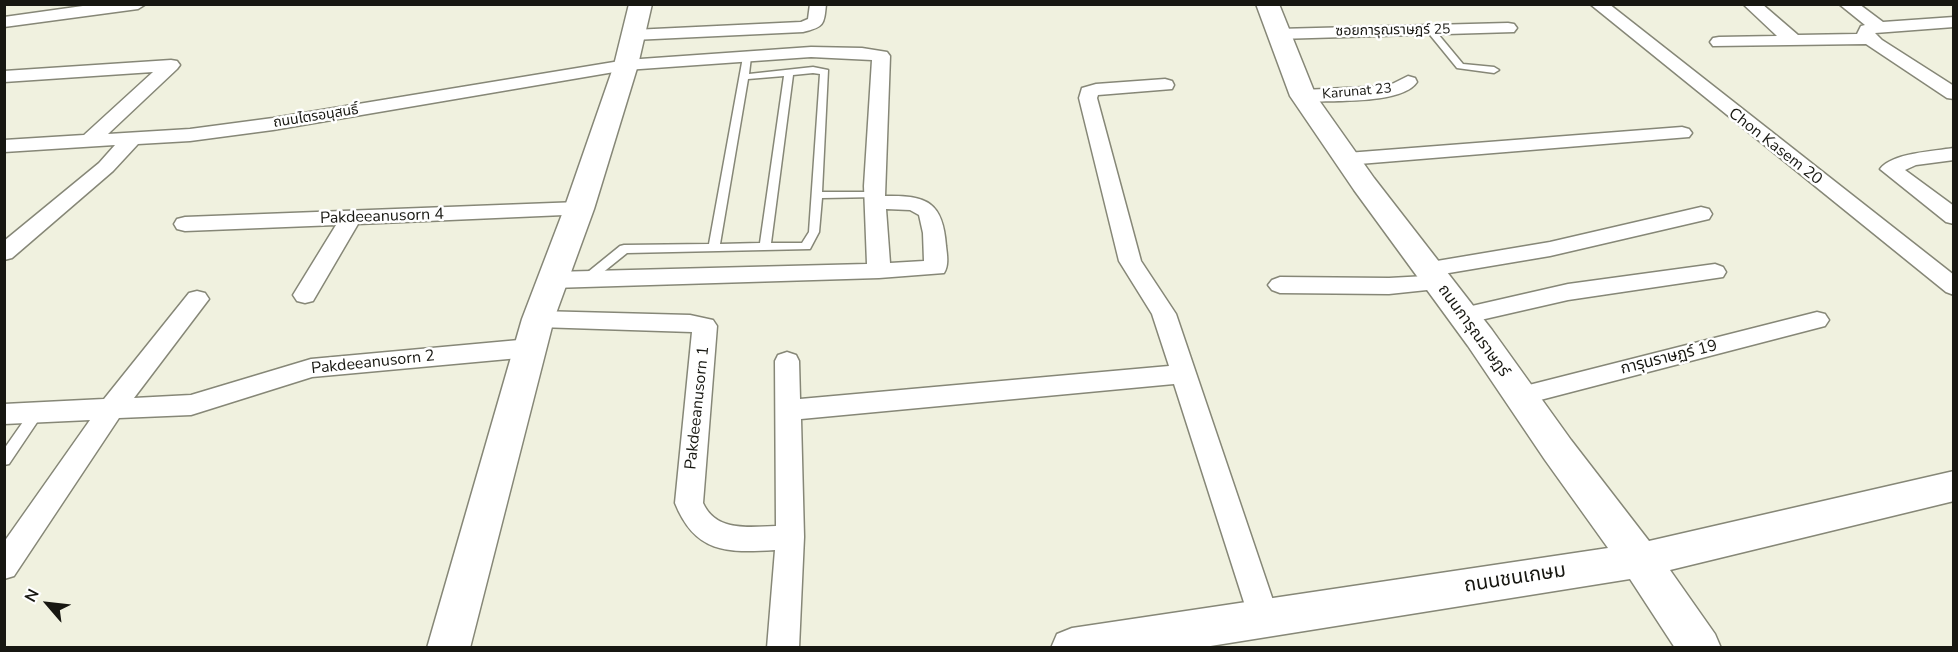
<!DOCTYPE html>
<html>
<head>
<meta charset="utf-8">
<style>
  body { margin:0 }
  #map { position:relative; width:1958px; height:652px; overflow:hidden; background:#f0f1df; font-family:"Nunito Sans",sans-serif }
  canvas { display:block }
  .frame { position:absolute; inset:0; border:6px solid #171711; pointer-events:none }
  .north { position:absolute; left:18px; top:574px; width:60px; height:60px; -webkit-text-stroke:4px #fff; paint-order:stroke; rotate:298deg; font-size:16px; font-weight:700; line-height:24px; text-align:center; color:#171711 }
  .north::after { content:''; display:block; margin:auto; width:21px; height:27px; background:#171711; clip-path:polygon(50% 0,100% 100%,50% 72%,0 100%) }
</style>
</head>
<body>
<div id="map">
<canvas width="1958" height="652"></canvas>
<div class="frame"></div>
<div class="north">N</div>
</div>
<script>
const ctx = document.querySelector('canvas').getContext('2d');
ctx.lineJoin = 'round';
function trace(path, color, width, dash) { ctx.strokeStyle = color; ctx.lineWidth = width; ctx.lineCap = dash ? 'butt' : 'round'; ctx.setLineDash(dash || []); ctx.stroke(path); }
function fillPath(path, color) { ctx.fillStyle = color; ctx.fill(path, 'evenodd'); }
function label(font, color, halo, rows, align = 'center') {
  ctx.font = font + ' "Nunito Sans","Noto Sans Thai",sans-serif'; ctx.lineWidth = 5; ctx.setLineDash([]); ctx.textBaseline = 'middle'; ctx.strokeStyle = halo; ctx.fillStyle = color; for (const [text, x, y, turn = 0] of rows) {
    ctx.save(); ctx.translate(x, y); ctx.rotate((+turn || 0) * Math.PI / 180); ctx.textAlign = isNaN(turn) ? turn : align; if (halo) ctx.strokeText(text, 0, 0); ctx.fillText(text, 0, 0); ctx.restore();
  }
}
const lane = new Path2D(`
  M 1430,27 L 1433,28 L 1463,64 L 1494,67 L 1499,70 L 1494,73 L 1457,68 L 1426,30 Z
  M 747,54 L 751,57 L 749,74 L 813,67 L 828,70 L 822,192 L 875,192 L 880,195 L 879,197 L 822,198 L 819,232 L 810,249 L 627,253 L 591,282 L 583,282 L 581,279 L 583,276 L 620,246 L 624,245 L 709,244 L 743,57 ZM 813,73 L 820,74 L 809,232 L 802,243 L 771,243 L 793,75 ZM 784,76 L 760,243 L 720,244 L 748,79 Z
  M 37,407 L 42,409 L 43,412 L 42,415 L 9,464 L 4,465 L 4,449 L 32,409 Z`);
const street = new Path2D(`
  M 97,4 L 146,4 L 138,9 L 4,27 L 4,17 Z
  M 810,4 L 826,4 C 824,25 824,27 803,32 L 633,40 L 627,39 L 624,35 L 627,31 L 633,30 L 801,22 L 808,19 Z
  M 1590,4 L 1609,4 L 1954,275 L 1954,295 L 1946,292 Z
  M 1743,4 L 1762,4 L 1798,35 L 1857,34 L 1861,26 L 1865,25 L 1839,4 L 1859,4 L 1883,22 L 1954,17 L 1954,27 L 1875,33 L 1882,40 L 1954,86 L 1954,99 L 1947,98 L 1866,44 L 1713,46 L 1710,42 L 1713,38 L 1719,37 L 1777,36 Z
  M 1508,23 L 1514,24 L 1517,28 L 1514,32 L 1278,39 L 1272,38 L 1269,34 L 1272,30 L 1278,29 Z
  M 811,47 L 862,48 L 887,52 L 890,56 L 885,196 C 927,195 943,202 946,246 C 947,255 949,265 944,273 L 879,278 L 552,288 L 544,285 L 541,280 L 544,275 L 552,272 L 867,264 L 864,186 L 872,60 L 811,57 L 626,70 L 273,130 L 190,141 L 138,144 L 113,171 L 12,258 L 4,260 L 4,241 L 99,163 L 115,145 L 4,152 L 4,140 L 84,135 L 153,72 L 4,82 L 4,71 L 171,60 L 177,61 L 180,65 L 177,69 L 108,134 L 190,129 L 273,118 L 626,60 ZM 886,209 L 910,210 L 919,215 L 923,233 L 924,261 L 890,263 Z
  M 1408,76 L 1415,78 L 1417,82 C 1402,105 1330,100 1303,102 L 1296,100 L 1294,96 L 1296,92 L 1303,90 L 1388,86 Z
  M 1165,79 L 1172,81 L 1174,85 L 1172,89 L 1098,95 L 1097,98 L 1141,261 L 1176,314 L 1279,618 L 1275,628 L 1264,632 L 1253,628 L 1249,618 L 1174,384 L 801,419 L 804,537 L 799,648 L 767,648 L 775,550 C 726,553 695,553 675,503 L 692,332 L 538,327 L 530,325 L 526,319 L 530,313 L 538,311 L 690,315 L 713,320 L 717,326 L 703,503 C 716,532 749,527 776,526 L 775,361 L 778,355 L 787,352 L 796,355 L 799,361 L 800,399 L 1169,366 L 1152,314 L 1119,261 L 1079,98 L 1082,88 L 1096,84 Z
  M 1682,127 L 1689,129 L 1692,133 L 1689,137 L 1347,165 L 1340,163 L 1337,159 L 1340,155 L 1347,153 Z
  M 1954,148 L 1954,160 L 1916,165 L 1905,170 L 1954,206 L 1954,224 L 1946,222 L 1880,169 C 1891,153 1935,151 1954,148 Z
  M 579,202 L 587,204 L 590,209 L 587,214 L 358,224 L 313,301 L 305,303 L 297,301 L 293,295 L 336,225 L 185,231 L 177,229 L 174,224 L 177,219 L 185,217 Z
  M 1701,207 L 1709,209 L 1712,214 L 1709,219 L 1550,256 L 1431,276 L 1446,278 L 1450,283 L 1446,288 L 1389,294 L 1280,293 L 1272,290 L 1268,285 L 1272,280 L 1280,277 L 1389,278 L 1426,276 L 1419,274 L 1416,269 L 1419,264 L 1550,242 Z
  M 1715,264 L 1723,267 L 1726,272 L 1723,277 L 1568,300 L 1463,324 L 1455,322 L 1451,316 L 1455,310 L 1463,308 L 1568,284 Z
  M 197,291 L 205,293 L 209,299 L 134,398 L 191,395 L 311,359 L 530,339 L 539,342 L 542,348 L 539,354 L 530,357 L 312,377 L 191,415 L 119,418 L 14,576 L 4,579 L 4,542 L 90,420 L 4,424 L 4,404 L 104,399 L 189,293 Z
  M 1817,312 L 1825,314 L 1829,320 L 1825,326 L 1521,405 L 1512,403 L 1508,396 L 1512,389 L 1521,387 Z`);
const secondary = new Path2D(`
  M 629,4 L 652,4 L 638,65 L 594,209 L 554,319 L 470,648 L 427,648 L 522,319 L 564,209 L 614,65 Z
  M 1256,4 L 1279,4 L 1316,96 L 1374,178 L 1492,330 L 1571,440 L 1649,541 L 1954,471 L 1954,501 L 1670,570 L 1715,634 L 1721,648 L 1675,648 L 1630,579 L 1198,648 L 1051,648 L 1057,634 L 1072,628 L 1608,548 L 1545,460 L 1468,346 L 1354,190 L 1290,96 Z`);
trace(lane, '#868777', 3);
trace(street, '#868777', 3);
trace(secondary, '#868777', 3);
fillPath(lane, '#fff');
fillPath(street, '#fff');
fillPath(secondary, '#fff');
label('14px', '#171711', '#fff', [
  ["ซอยการุณราษฎร์ 25",1393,31,-1],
  ["Karunat 23",1357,92,-5],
  ["ถนนไตรอนุสนธิ์",316,117,-9]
]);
label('16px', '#171711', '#fff', [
  ["Chon Kasem 20",1775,147,38],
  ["Pakdeeanusorn 4",382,217,-2],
  ["ถนนการุณราษฏร์",1473,331,54],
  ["การุนราษฏร์ 19",1669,358,-14],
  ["Pakdeeanusorn 2",373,363,-6],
  ["Pakdeeanusorn 1",698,408,-84]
]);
label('20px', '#171711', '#fff', [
  ["ถนนชนเกษม",1515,579,-9]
]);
</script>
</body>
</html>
